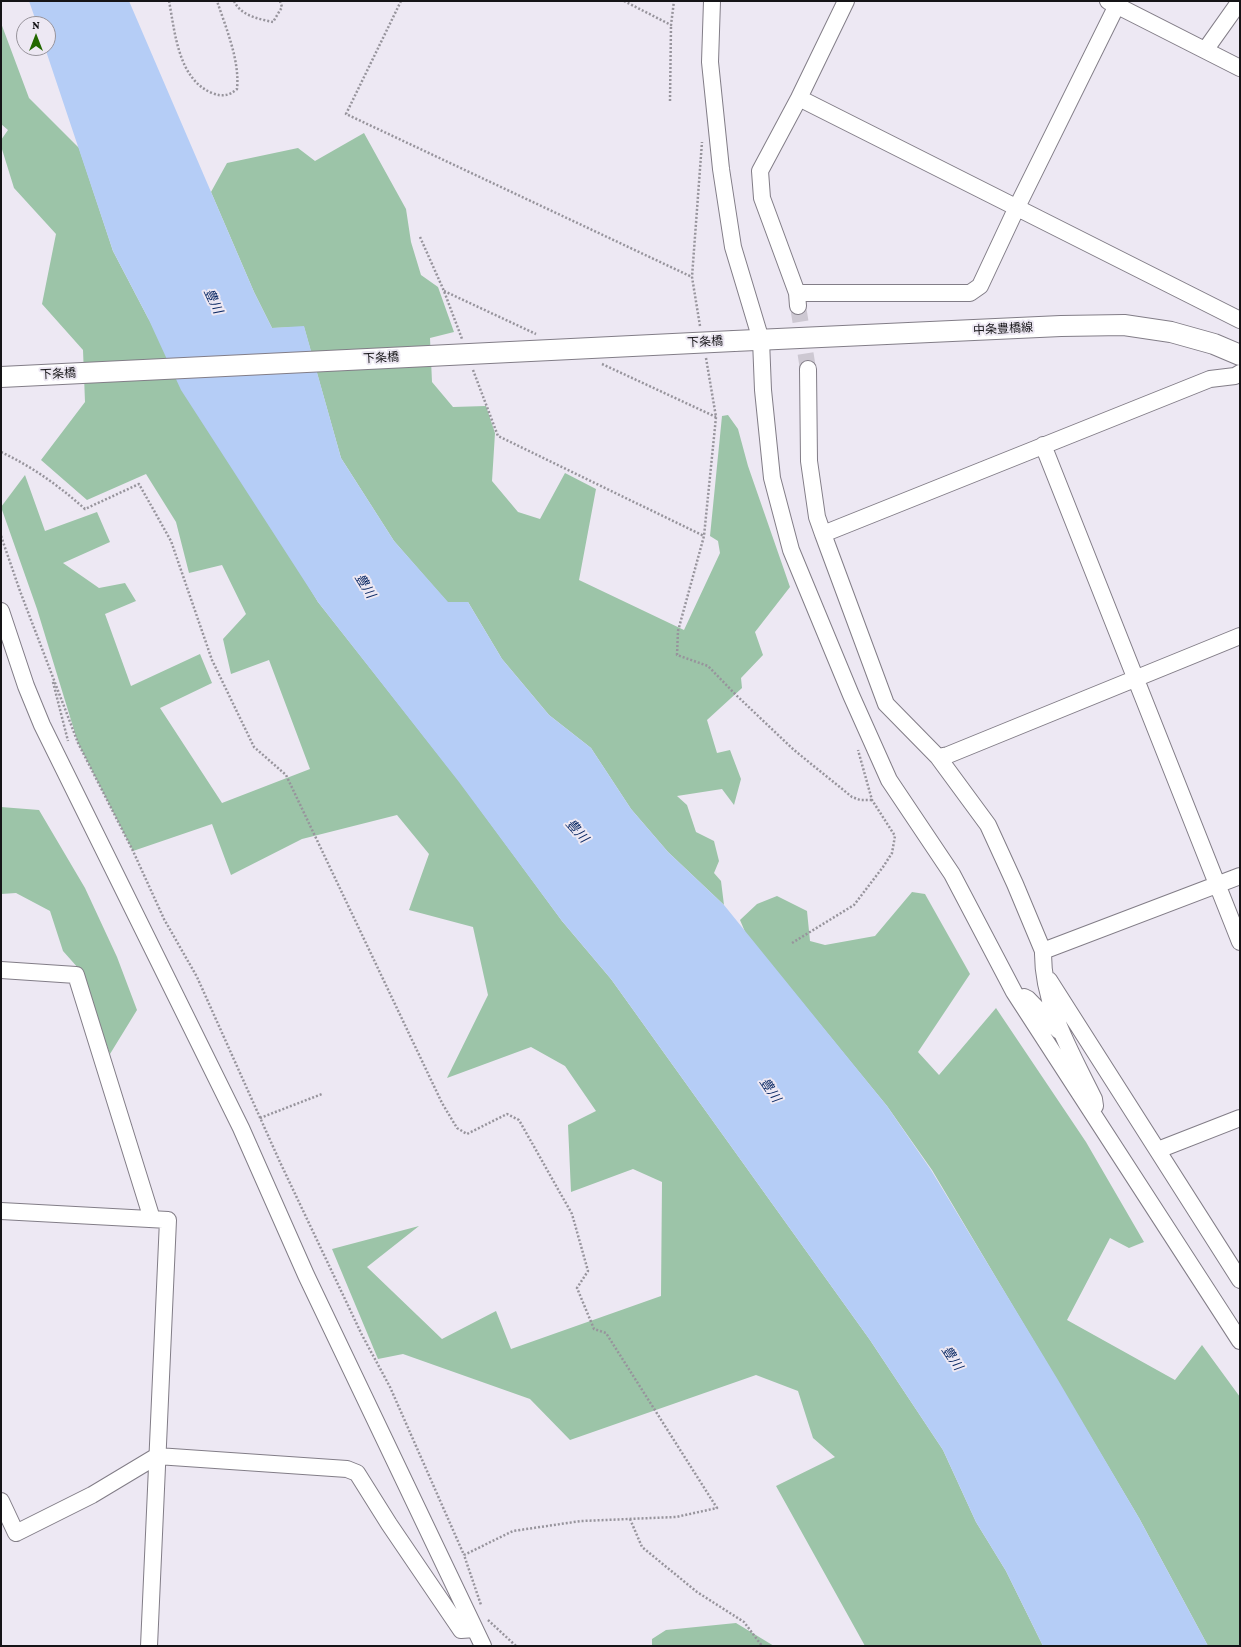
<!DOCTYPE html>
<html>
<head>
<meta charset="utf-8">
<style>
  body { margin:0 }
  #map { position:relative; width:1241px; height:1647px; overflow:hidden; background:#ede8f3; font-family:"Crimson Pro",serif }
  canvas { display:block }
  .frame { position:absolute; inset:0; border:2px solid #151417; pointer-events:none }
  .north { position:absolute; left:16px; top:16px; width:40px; height:40px; box-sizing:border-box; background:#ede8f3; border:1px solid #97939b; border-radius:50%; rotate:0deg; font-size:11px; font-weight:700; line-height:16px; text-align:center; color:#151417 }
  .north::after { content:''; display:block; margin:auto; width:14px; height:18px; background:#236800; clip-path:polygon(50% 0,100% 100%,50% 72%,0 100%) }
</style>
</head>
<body>
<div id="map">
<canvas width="1241" height="1647"></canvas>
<div class="frame"></div>
<div class="north">N</div>
</div>
<script>
const ctx = document.querySelector('canvas').getContext('2d');
ctx.lineJoin = 'round';
function fillPath(path, color) { ctx.fillStyle = color; ctx.fill(path, 'evenodd'); }
function trace(path, color, width, dash) { ctx.strokeStyle = color; ctx.lineWidth = width; ctx.lineCap = dash ? 'butt' : 'round'; ctx.setLineDash(dash || []); ctx.stroke(path); }
function label(font, color, halo, rows, align = 'center') {
  ctx.font = font + ' "Crimson Pro","Noto Sans JP",serif'; ctx.lineWidth = 4; ctx.setLineDash([]); ctx.textBaseline = 'middle'; ctx.strokeStyle = halo; ctx.fillStyle = color; for (const [text, x, y, turn = 0] of rows) {
    ctx.save(); ctx.translate(x, y); ctx.rotate((+turn || 0) * Math.PI / 180); ctx.textAlign = isNaN(turn) ? turn : align; if (halo) ctx.strokeText(text, 0, 0); ctx.fillText(text, 0, 0); ctx.restore();
  }
}
fillPath(new Path2D(`
  M 1,23 L 29,98 L 79,148 L 113,251 L 148,318 L 318,602 L 460,782 L 562,921 L 611,979 L 870,1340 L 943,1450 L 976,1522 L 1006,1571 L 1043,1646 L 865,1646 L 776,1486 L 835,1457 L 813,1438 L 798,1391 L 756,1375 L 570,1440 L 530,1399 L 403,1354 L 378,1359 L 332,1249 L 419,1226 L 367,1267 L 442,1339 L 496,1311 L 511,1349 L 661,1296 L 662,1182 L 633,1169 L 571,1192 L 568,1125 L 596,1111 L 565,1066 L 531,1047 L 447,1078 L 488,995 L 473,927 L 409,910 L 429,854 L 397,815 L 302,839 L 231,875 L 212,824 L 133,851 L 78,743 L 37,609 L 1,507 L 25,475 L 45,531 L 97,512 L 110,542 L 63,563 L 99,588 L 125,583 L 136,601 L 105,614 L 131,686 L 200,654 L 212,683 L 160,708 L 222,803 L 310,769 L 269,660 L 231,674 L 223,639 L 246,614 L 222,565 L 189,573 L 176,522 L 146,474 L 87,500 L 41,460 L 85,402 L 83,350 L 42,304 L 56,234 L 14,188 L 1,146 L 1,140 L 8,130 L 1,124 Z
  M 364,133 L 406,209 L 411,242 L 421,275 L 438,287 L 454,332 L 430,338 L 432,382 L 453,407 L 486,406 L 495,433 L 492,481 L 518,512 L 540,519 L 565,473 L 596,489 L 579,580 L 684,630 L 720,553 L 718,541 L 710,536 L 722,416 L 728,415 L 738,429 L 748,466 L 790,587 L 755,632 L 763,655 L 741,678 L 742,688 L 707,720 L 717,753 L 730,750 L 741,779 L 734,805 L 722,789 L 677,796 L 687,805 L 696,832 L 714,841 L 719,861 L 714,873 L 721,881 L 724,905 L 668,852 L 631,809 L 591,748 L 549,715 L 502,659 L 468,602 L 448,603 L 394,541 L 341,458 L 304,327 L 272,328 L 254,292 L 211,192 L 227,163 L 298,148 L 315,161 Z
  M 1,807 L 39,810 L 85,888 L 117,957 L 137,1010 L 110,1054 L 79,969 L 63,951 L 50,911 L 16,893 L 1,894 Z
  M 912,892 L 925,894 L 970,974 L 918,1052 L 939,1075 L 996,1008 L 1086,1142 L 1144,1242 L 1129,1248 L 1110,1238 L 1067,1320 L 1175,1380 L 1202,1345 L 1240,1397 L 1240,1646 L 1208,1646 L 1139,1518 L 932,1170 L 887,1106 L 746,934 L 740,920 L 757,904 L 777,896 L 807,911 L 810,941 L 825,945 L 875,936 Z
  M 736,1623 L 774,1646 L 652,1646 L 652,1639 L 666,1630 Z`), '#9cc4a8');
fillPath(new Path2D(`
  M 29,1 L 129,1 L 254,292 L 272,328 L 304,326 L 341,458 L 394,541 L 448,602 L 468,602 L 502,659 L 549,715 L 591,748 L 631,809 L 668,852 L 724,905 L 887,1106 L 931,1170 L 1058,1380 L 1139,1518 L 1208,1646 L 1043,1646 L 1006,1571 L 976,1522 L 943,1450 L 870,1340 L 611,979 L 562,921 L 459,782 L 318,602 L 181,390 L 148,318 L 113,251 L 45,48 L 48,48 L 48,24 L 37,24 Z`), '#b5cdf6');
trace(new Path2D(`
  M 798,306 L 808,369`), '#cdc8d2', 16, [16, 8]);
const minor = new Path2D(`
  M 712,1 L 710,62 L 721,169 L 733,247 L 761,340 L 763,390 L 772,478 L 791,550 L 851,695 L 889,780 L 952,874 L 1014,992 L 1240,1341
  M 1108,1 L 1240,68
  M 1206,49 L 1240,1
  M 799,98 L 1240,320
  M 797,293 L 970,293 L 980,286 L 1017,207 L 1119,1
  M 798,306 L 797,293 L 762,198 L 760,171 L 799,98 L 846,1
  M 808,369 L 809,461 L 817,517 L 823,534
  M 1043,445 L 1240,942
  M 1,611 L 26,686 L 42,725 L 241,1128 L 306,1275 L 483,1646
  M 938,757 L 948,755 L 1240,636
  M 1043,951 L 1015,884 L 988,825 L 938,757 L 886,704 L 823,534 L 1210,379 L 1235,376 L 1240,373
  M 1,970 L 76,975 L 152,1219
  M 1049,980 L 1240,1280
  M 1024,997 L 1028,999 L 1059,1031
  M 1095,1106 L 1094,1099 C 1071,1052 1042,1004 1043,951 L 1240,876
  M 1158,1150 L 1240,1118
  M 1,1211 L 168,1220 L 149,1646
  M 1,1501 L 16,1533 L 92,1495 L 157,1456 L 347,1469 L 357,1473 L 389,1524 L 461,1630 L 475,1629`);
const major = new Path2D(`
  M 734,341 L 1061,326 L 1124,325 L 1171,332 L 1214,344 L 1240,355`);
trace(minor, '#827d87', 18);
trace(major, '#827d87', 22);
trace(new Path2D(`
  M 169,1 C 175,32 178,79 212,93 C 222,97 229,96 237,89 C 240,61 226,28 217,1
  M 234,1 C 241,16 259,19 273,22 L 282,7 L 280,1
  M 401,1 L 346,114 L 692,277
  M 624,1 L 671,25 L 674,1
  M 670,101 L 671,25
  M 420,237 L 444,291 L 462,339
  M 444,291 L 536,334
  M 700,326 L 692,277 L 702,142
  M 706,358 L 716,417 L 704,536 L 678,631 L 677,655 L 708,666 L 736,695 L 794,750 L 852,797 L 860,800 L 872,800
  M 602,364 L 716,417
  M 473,370 L 498,436 L 704,536
  M 1,452 C 33,467 59,486 85,509 L 139,484 L 171,541 L 212,660 L 254,747 L 286,775 L 442,1103 L 457,1128 L 467,1134 L 507,1114 L 519,1120 L 572,1214 L 588,1271 L 577,1288 L 594,1329 L 606,1333 L 717,1508 L 676,1517 L 581,1521 L 513,1531 L 464,1555 L 481,1605
  M 1,536 L 20,591 L 78,743 L 133,851 L 164,919 L 197,977 L 279,1160 L 362,1335 L 390,1387 L 464,1555
  M 53,682 L 68,741
  M 792,943 L 854,905 L 883,867 L 892,853 L 895,836 L 872,800 L 858,750
  M 260,1118 L 322,1094
  M 630,1519 L 642,1547 L 697,1592 L 744,1622 L 762,1646
  M 488,1620 L 516,1646`), '#97949c', 2.5, [2, 2]);
trace(minor, '#fff', 16);
trace(major, '#fff', 20);
const majorBridge = new Path2D(`
  M 1,377 L 734,341`);
trace(majorBridge, '#827d87', 22, []);
trace(majorBridge, '#fff', 20);
label('12px', '#151417', '#ede8f3', [
  ["中条豊橋線",1003,329,-3],
  ["下条橋",705,342,-3],
  ["下条橋",381,358,-3],
  ["下条橋",58,374,-3]
]);
label('italic 13px', '#0b2964', '#ede8f3', [
  ["豊川",213,301,65],
  ["豊川",365,586,58],
  ["豊川",577,831,48],
  ["豊川",770,1090,56],
  ["豊川",952,1358,56]
]);
</script>
</body>
</html>
